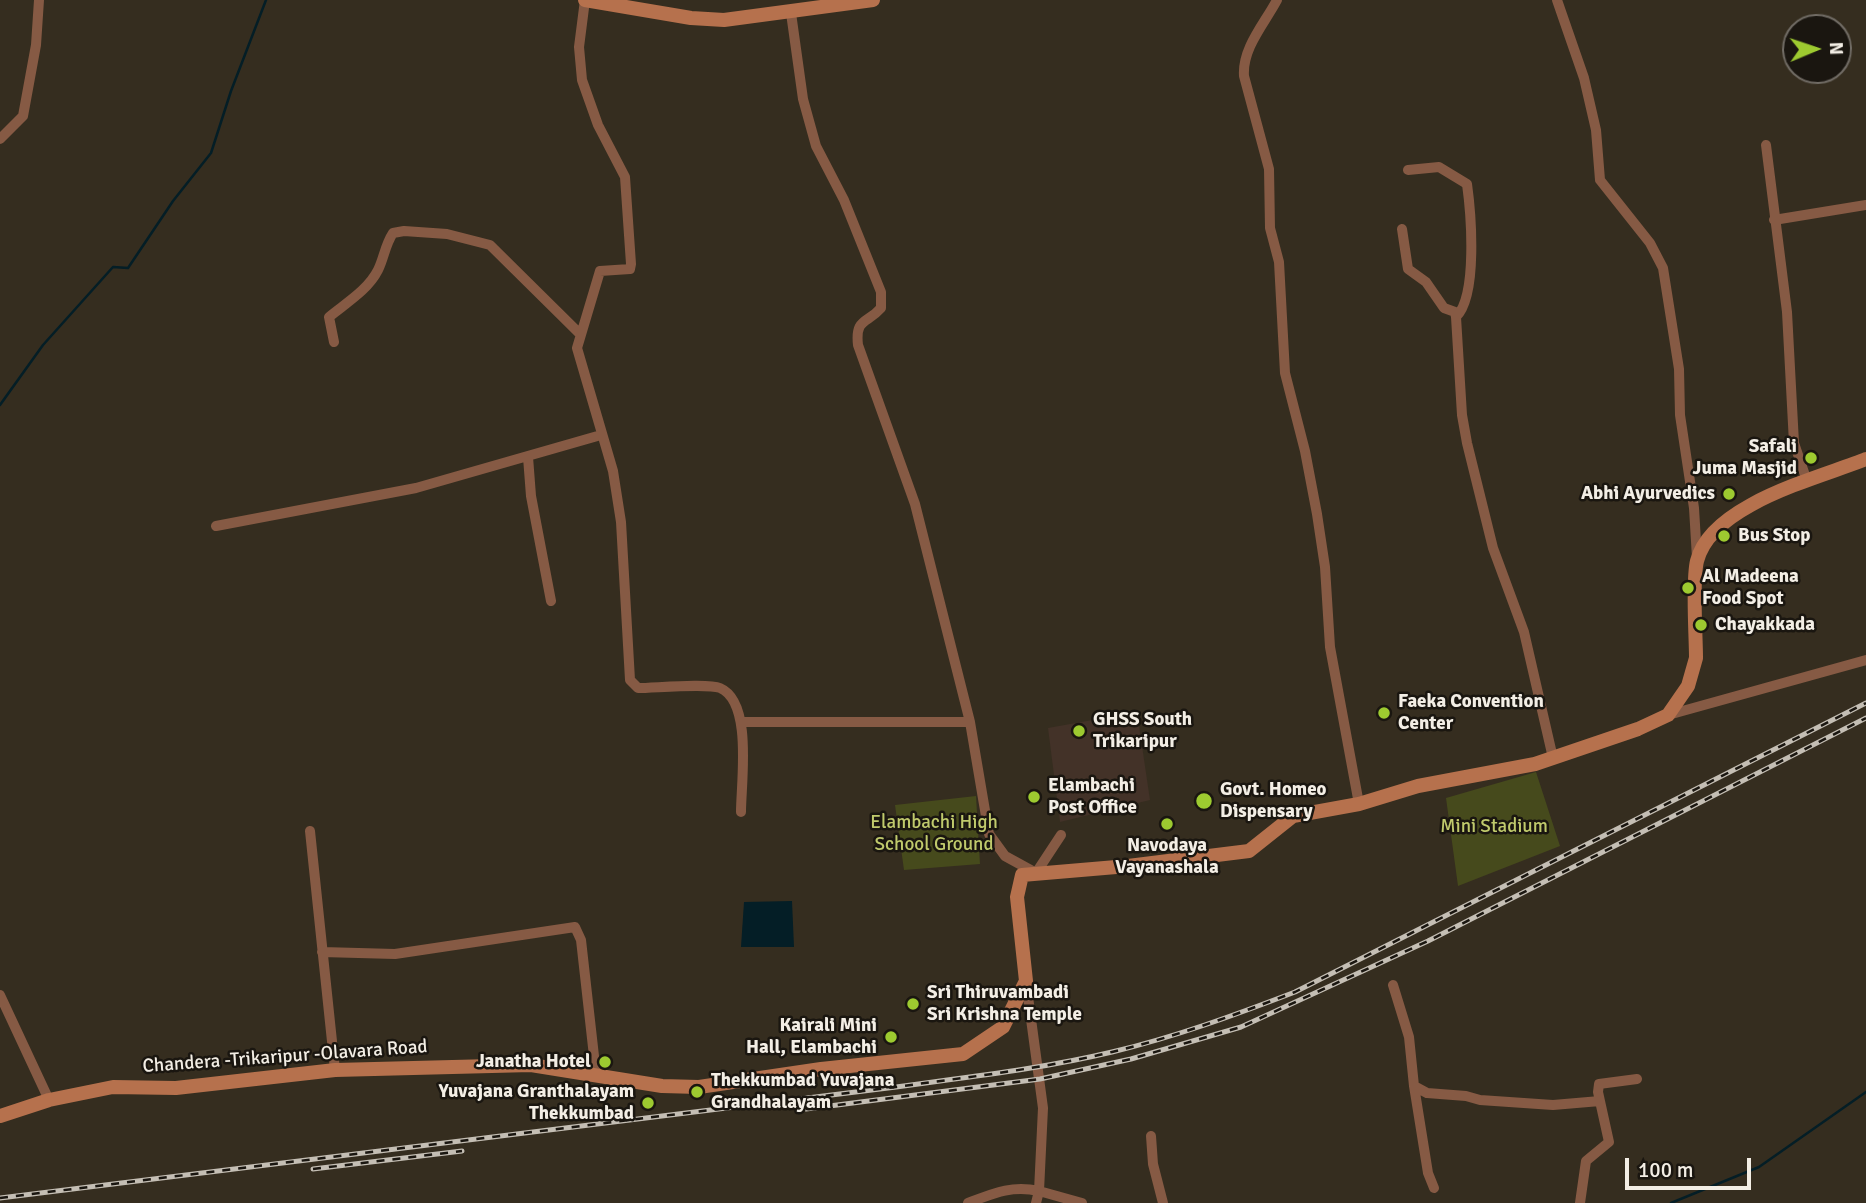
<!DOCTYPE html>
<html>
<head>
<meta charset="utf-8">
<style>
  body { margin:0 }
  #map { position:relative; width:1866px; height:1203px; overflow:hidden; background:#352d1f; font-family:Signika,sans-serif }
  canvas { display:block }
  .north { position:absolute; left:1782px; top:14px; width:70px; height:70px; box-sizing:border-box; background:#1a1610; border:2px solid #716c65; border-radius:50%; rotate:88deg; font-size:19px; font-weight:700; line-height:28px; text-align:center; color:#f3eee5 }
  .north::after { content:''; display:block; margin:auto; width:24px; height:32px; background:#9dca30; clip-path:polygon(50% 0,100% 100%,50% 72%,0 100%) }
  .scale { position:absolute; left:1625px; top:1158px; width:126px; height:32px; box-sizing:border-box; border:4px solid #f3eee5; border-top:0; padding-left:9px; font-size:21px; line-height:24px; white-space:nowrap; color:#f3eee5; -webkit-text-stroke:5px #1a1610; paint-order:stroke }
</style>
</head>
<body>
<div id="map">
<canvas width="1866" height="1203"></canvas>
<div class="north">N</div>
<div class="scale">100 m</div>
</div>
<script>
const ctx = document.querySelector('canvas').getContext('2d');
ctx.lineJoin = 'round';
function fillPath(path, color) { ctx.fillStyle = color; ctx.fill(path, 'evenodd'); }
function trace(path, color, width, dash) { ctx.strokeStyle = color; ctx.lineWidth = width; ctx.lineCap = dash ? 'butt' : 'round'; ctx.setLineDash(dash || []); ctx.stroke(path); }
function label(font, color, halo, rows, align = 'center') {
  ctx.font = font + ' Signika,sans-serif'; ctx.lineWidth = 5; ctx.setLineDash([]); ctx.textBaseline = 'middle'; ctx.strokeStyle = halo; ctx.fillStyle = color; for (const [text, x, y, turn = 0] of rows) {
    ctx.save(); ctx.translate(x, y); ctx.rotate((+turn || 0) * Math.PI / 180); ctx.textAlign = isNaN(turn) ? turn : align; if (halo) ctx.strokeText(text, 0, 0); ctx.fillText(text, 0, 0); ctx.restore();
  }
}
fillPath(new Path2D(`
  M 1137,712 L 1150,800 L 1060,822 L 1048,728 Z`), '#433228');
fillPath(new Path2D(`
  M 1536,772 L 1560,846 L 1458,886 L 1446,798 Z
  M 976,796 L 980,864 L 904,870 L 895,805 Z`), '#464a1c');
fillPath(new Path2D(`
  M 792,901 L 794,947 L 741,947 L 744,902 Z`), '#041e26');
trace(new Path2D(`
  M 0,405 L 43,345 L 113,267 L 128,268 L 173,201 L 211,153 L 231,91 L 266,0
  M 1671,1203 L 1759,1167 L 1866,1092`), '#041e26', 2.5);
trace(new Path2D(`
  M 585,0 L 579,47 L 582,80 L 598,125 L 625,177 L 631,264 L 630,269 L 600,271 L 577,348 L 613,471 L 621,522 L 630,680 L 638,688 C 654,688 708,683 720,688 C 753,702 741,782 741,812
  M 1277,0 C 1265,23 1242,48 1244,76 L 1269,169 L 1270,228 L 1279,262 L 1285,373 L 1305,451 L 1317,514 L 1325,567 L 1330,647 L 1359,804
  M 1557,0 L 1584,78 L 1596,130 L 1600,180 L 1650,243 L 1663,268 L 1679,369 L 1680,415 L 1694,508 L 1697,558
  M 791,13 L 803,99 L 816,146 L 844,200 L 881,292 L 881,308 C 867,324 855,318 858,345 L 915,504 L 970,722 L 989,834 L 1005,856 L 1036,873 L 1061,835
  M 0,139 L 23,116 L 36,45 L 39,0
  M 1766,145 L 1787,312 L 1794,443 L 1807,481
  M 1408,170 L 1439,167 L 1467,184 C 1471,213 1478,296 1456,317
  M 1774,220 L 1866,205
  M 1402,229 L 1408,269 L 1426,282 L 1444,308 L 1455,312 L 1456,317 L 1462,415 L 1467,443 L 1493,548 L 1524,632 L 1553,758
  M 334,342 L 329,317 C 346,303 368,290 378,270 C 384,258 385,245 393,233 L 404,231 L 447,234 L 490,245 L 580,334
  M 528,457 L 531,496 L 551,601
  M 216,526 L 416,488 L 601,435
  M 1668,715 L 1866,660
  M 743,722 L 970,722
  M 310,831 L 335,1070
  M 322,952 L 395,954 L 575,927 L 581,940 L 596,1074
  M 1026,982 L 1043,1108 L 1039,1191 L 1082,1203
  M 1393,985 L 1409,1037 L 1414,1086 L 1427,1093 L 1466,1096 L 1480,1100 L 1553,1105 L 1600,1101
  M 0,995 L 49,1100
  M 1414,1086 L 1428,1173 L 1434,1188
  M 1151,1136 L 1153,1164 L 1163,1203
  M 968,1203 C 994,1193 1012,1185 1039,1191 L 1036,1203
  M 1580,1203 L 1586,1161 L 1609,1142 L 1598,1092 L 1599,1084 L 1637,1079`), '#865a44', 10);
trace(new Path2D(`
  M 585,0 L 691,18 L 724,20 L 873,0
  M 0,1116 L 49,1100 L 113,1087 L 176,1088 L 335,1070 L 531,1065 L 662,1086 L 699,1087 L 821,1069 L 963,1054 L 1003,1027 L 1026,981 L 1017,897 L 1022,875 L 1128,866 L 1249,851 L 1293,816 L 1359,804 L 1418,786 L 1535,764 L 1638,729 L 1668,715 L 1688,686 L 1696,658 C 1696,635 1692,581 1697,561 C 1711,504 1819,478 1866,459`), '#b6714d', 14);
const rail = new Path2D(`
  M 806,1109 L 1040,1079 L 1131,1059 L 1241,1027 L 1428,941 L 1866,718
  M 313,1169 L 462,1151
  M 0,1198 L 896,1087 C 968,1077 1041,1069 1112,1052 C 1175,1037 1235,1015 1295,992 L 1866,703`);
trace(rail, '#c4beb4', 5);
trace(rail, '#1a1610', 2.5, [8]);
for (const [x, y, r, color] of [
  [1811,458,7,"#9dca30"],
  [1729,494,7,"#9dca30"],
  [1724,536,7,"#9dca30"],
  [1688,588,7,"#9dca30"],
  [1701,625,7,"#9dca30"],
  [1384,713,7,"#9dca30"],
  [1079,731,7,"#9dca30"],
  [1034,797,7,"#9dca30"],
  [1204,801,9,"#9dca30"],
  [1167,824,7,"#9dca30"],
  [913,1004,7,"#9dca30"],
  [891,1037,7,"#9dca30"],
  [605,1062,7,"#9dca30"],
  [697,1092,7,"#9dca30"],
  [648,1103,7,"#9dca30"]
]) { const dot = new Path2D(); dot.arc(x, y, r, 0, 2 * Math.PI); ctx.fillStyle = color; ctx.fill(dot); trace(dot, '#1a1610', 2.5); }
label('bold 19px', '#f3eee5', '#1a1610', [
  ["Safali",1797,447,"right"],
  ["Juma Masjid",1797,469,"right"],
  ["Abhi Ayurvedics",1715,494,"right"],
  ["Bus Stop",1738,536],
  ["Al Madeena",1702,577],
  ["Food Spot",1702,599],
  ["Chayakkada",1715,625],
  ["Faeka Convention",1398,702],
  ["Center",1398,724],
  ["GHSS South",1093,720],
  ["Trikaripur",1093,742],
  ["Elambachi",1048,786],
  ["Post Office",1048,808],
  ["Govt. Homeo",1220,790],
  ["Dispensary",1220,812],
  ["Navodaya",1167,846,"center"],
  ["Vayanashala",1167,868,"center"],
  ["Sri Thiruvambadi",927,993],
  ["Sri Krishna Temple",927,1015],
  ["Kairali Mini",877,1026,"right"],
  ["Hall, Elambachi",877,1048,"right"],
  ["Janatha Hotel",591,1062,"right"],
  ["Thekkumbad Yuvajana",711,1081],
  ["Grandhalayam",711,1103],
  ["Yuvajana Granthalayam",634,1092,"right"],
  ["Thekkumbad",634,1114,"right"]
], 'left');
label('19px', '#c0ca6c', '#1a1610', [
  ["Elambachi High",934,823],
  ["School Ground",934,845],
  ["Mini Stadium",1494,827]
]);
label('19px', '#f3eee5', '#1a1610', [
  ["Chandera -Trikaripur -Olavara Road",285,1057,-4]
]);
</script>
</body>
</html>
